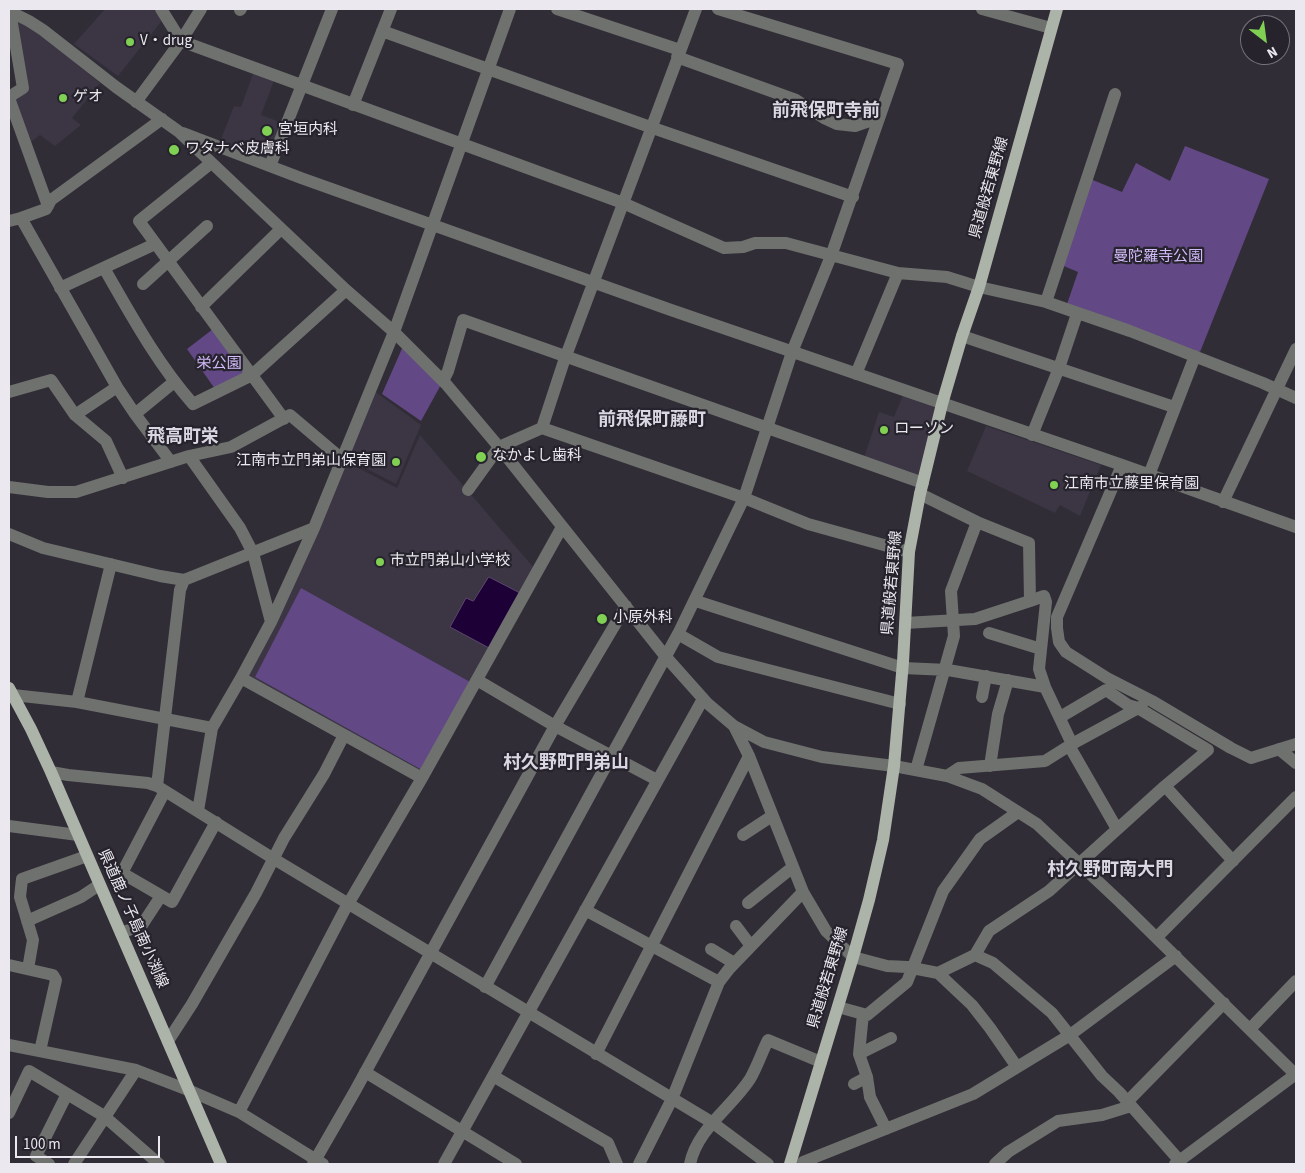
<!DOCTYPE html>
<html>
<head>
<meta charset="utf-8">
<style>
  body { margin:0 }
  #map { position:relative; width:1305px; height:1173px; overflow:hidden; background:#312d37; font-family:"Source Sans 3",sans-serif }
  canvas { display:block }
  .frame { position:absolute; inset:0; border:10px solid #ebe9ef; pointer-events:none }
  .north { position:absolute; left:1240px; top:15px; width:50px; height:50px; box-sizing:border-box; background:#27232d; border:1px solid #75727b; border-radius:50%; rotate:150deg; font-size:14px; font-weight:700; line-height:20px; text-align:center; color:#ebe9ef }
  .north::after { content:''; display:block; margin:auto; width:18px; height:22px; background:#7fd053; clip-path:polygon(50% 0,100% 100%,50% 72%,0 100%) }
  .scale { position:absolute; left:15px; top:1136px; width:145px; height:22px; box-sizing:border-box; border:2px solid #ebe9ef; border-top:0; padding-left:6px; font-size:15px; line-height:18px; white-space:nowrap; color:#ebe9ef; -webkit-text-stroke:4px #27232d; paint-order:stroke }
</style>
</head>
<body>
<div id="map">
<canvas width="1305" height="1173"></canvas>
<div class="frame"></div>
<div class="north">N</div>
<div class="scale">100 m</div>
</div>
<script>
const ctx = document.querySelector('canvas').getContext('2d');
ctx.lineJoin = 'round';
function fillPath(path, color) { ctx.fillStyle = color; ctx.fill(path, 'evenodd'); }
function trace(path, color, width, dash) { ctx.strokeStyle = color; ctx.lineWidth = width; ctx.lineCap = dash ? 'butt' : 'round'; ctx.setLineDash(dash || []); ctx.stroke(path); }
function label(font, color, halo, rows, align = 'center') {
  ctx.font = font + ' "Source Sans 3","Noto Sans JP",sans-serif'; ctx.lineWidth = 4.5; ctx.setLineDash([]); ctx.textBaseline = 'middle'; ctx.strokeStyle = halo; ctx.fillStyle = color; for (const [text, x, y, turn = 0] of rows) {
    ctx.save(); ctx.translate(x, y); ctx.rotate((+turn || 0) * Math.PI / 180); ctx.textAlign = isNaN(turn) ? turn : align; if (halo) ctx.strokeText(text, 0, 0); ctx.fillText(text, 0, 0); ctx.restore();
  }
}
fillPath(new Path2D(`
  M 105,9 L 158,9 L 164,18 L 118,76 L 74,44 Z
  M 13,16 L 34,27 L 100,83 L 72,118 L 81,125 L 55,146 L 40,135 L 28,144 L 12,98 L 25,89 Z
  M 254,71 L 275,78 L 261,115 L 285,124 L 270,164 L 219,144 L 234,106 L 241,107 Z
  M 373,390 L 421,425 L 396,484 L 346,458 Z
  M 903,395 L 937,407 L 920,479 L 864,458 L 879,412 L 894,417 Z
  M 986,426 L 1101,465 L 1080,516 L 1060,505 L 1055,513 L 967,471 Z
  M 420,435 L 534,568 L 421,774 L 246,676 L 345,461 L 397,488 Z`), '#3b3544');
fillPath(new Path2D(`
  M 1185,146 L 1269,179 L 1200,352 L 1066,307 L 1078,272 L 1059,264 L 1083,176 L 1122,192 L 1136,163 L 1170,181 Z
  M 213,329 L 247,374 L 215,389 L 187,349 Z
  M 404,344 L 443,381 L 421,421 L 382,394 Z
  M 301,588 L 472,683 L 422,770 L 255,677 Z`), '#624884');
const water = new Path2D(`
  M 489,577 L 520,593 L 491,649 L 450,627 L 466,598 L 473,601 Z`);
fillPath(water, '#1d0036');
trace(water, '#5b466e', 1);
trace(new Path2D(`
  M 161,9 L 181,41 L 623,203 L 724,248 L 743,247 L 755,243 L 786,243 L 898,273 L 947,277 L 979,287 L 1046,302 L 1130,331 L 1263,383 L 1296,398
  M 557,9 L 680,50
  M 982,9 L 1051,28
  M 240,10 L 241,9
  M 9,11 L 29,21 L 43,30 L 116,87 L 178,131 L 346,290 L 394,332 L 446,384 L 499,447 L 666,657 L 707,703 L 734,726 L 764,742 L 822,757 L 894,766 L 947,776 L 982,789 L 1037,824 L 1120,902 L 1296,1075
  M 382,31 L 650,127 L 853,197
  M 677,57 L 796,100 L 824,118 L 837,124 L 855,126 L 878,118
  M 9,97 L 23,88 L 10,12
  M 9,98 L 48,206
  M 136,102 L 181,41 L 201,9
  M 353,105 L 391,9
  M 183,133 L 301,178 L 671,310 L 1122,465 L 1296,527
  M 211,163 L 139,221 L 284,419
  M 270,166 L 332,9
  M 21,218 L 46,209 L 51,200 L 162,119
  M 9,221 L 21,218 L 117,387 L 135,414 L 171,462
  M 104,268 C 131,315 157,363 193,404 L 252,375 L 346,290
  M 143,284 L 207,226
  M 60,288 L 155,244
  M 1046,302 L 1115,94
  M 201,307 L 281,229
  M 962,336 L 1174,407
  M 856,374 L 898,273
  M 443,381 L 448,371 L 463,320 L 923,483
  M 9,392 L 51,380 L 75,415 L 106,441 L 123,478
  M 135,414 L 174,382
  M 75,415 L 117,387
  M 542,428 L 564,361 L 696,9
  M 1032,435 L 1059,368 L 1077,314
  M 189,456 L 240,528 L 253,553 L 271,622
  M 1122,465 L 1057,617 L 1057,628 L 1059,642 L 1066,652 L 1107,678 L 1152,701 L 1231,748 L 1251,758 L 1296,744
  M 1149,475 L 1195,356
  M 9,487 L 48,492 L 76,492 L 189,456 L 231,447 L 290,415 L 342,459
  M 468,490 L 499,447 L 542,428 L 744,498 L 808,524 L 909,552
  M 1223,502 L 1296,349
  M 9,534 L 43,548 L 160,576 L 184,580 L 314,528
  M 696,601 L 903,668 L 948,670 L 1045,687 L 1072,744
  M 1030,601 L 1044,596 L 1046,602 L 1039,669 L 1045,687
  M 905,623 L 975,619 L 1030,601 L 1029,543 L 977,522 L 920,494
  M 989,633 L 1041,649
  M 678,634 L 718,657 L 900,704
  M 477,680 L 555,726 L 657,780
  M 13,695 L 77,702 L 212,728
  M 982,697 L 986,676
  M 77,702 L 111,564
  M 1062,716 L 1106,690 L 1128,705 L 1138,708 L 1208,750 L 1165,786
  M 734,726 L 749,756 L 803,892 L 826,931 L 853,957 L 887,966 L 907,967 L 938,973 L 975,955 L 993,963 L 1052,1013 L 1102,1076 L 1119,1092 L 1179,1160 L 1181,1164
  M 1071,749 L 1117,829
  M 1279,749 L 1296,763
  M 990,766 L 998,714 L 1008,680
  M 916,770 L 954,636 L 951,591 L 977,522
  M 51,772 L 68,775 L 148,783 L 157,786 L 274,859 L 713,1123 L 768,1164
  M 947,776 L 959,768 L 1045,761 L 1072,744 L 1142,706
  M 422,778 L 241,678 L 271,622 L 314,528 L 394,332 L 510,9
  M 157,786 L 180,590 L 184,580
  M 165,791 L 122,873 L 172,902 L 216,822
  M 198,811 L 212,728 L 241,678
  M 9,826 L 78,835
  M 743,835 L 772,816
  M 748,903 L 793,867
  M 585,910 L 719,982
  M 27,921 L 81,897 L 99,885
  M 736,926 L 751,946
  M 121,933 L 142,925 L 161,896
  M 1157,937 L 1296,797
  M 711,949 L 734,963
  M 975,955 L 989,931 L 1049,891 L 1165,786 L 1233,861
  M 9,965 L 53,975 L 56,980 L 40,1051
  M 28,969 L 33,940 L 20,897 L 22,879 L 87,856
  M 938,973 L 972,1005 L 990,1028 L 1017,1067
  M 485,987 L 678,634 L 744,498 L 792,352 L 831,256 L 898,64 L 718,9
  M 838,1007 L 867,1015 L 907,982 L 943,891 L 980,839 L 1018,812
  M 863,1014 L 859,1054 L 867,1077 L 870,1097 L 886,1129
  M 1250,1029 L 1296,981
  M 168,1041 L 192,1004 L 256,893 L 284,838 L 324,774 L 344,735
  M 9,1045 L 136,1070 L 188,1090 L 239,1112 L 323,1164
  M 596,1054 L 749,756
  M 859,1054 L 891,1038
  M 365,1072 L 516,1164
  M 493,1076 L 608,1143 L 617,1164
  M 854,1084 L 867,1077
  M 1127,1102 L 1224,1003
  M 239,1112 L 344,911 L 422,778 L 562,527
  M 9,1113 L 29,1071 L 104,1116 L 159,1164
  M 803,1162 L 973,1094 L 1070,1035 L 1176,956
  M 49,1164 L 36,1156 L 67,1094
  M 74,1164 L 136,1070
  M 313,1164 L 355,1091 L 555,726 L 626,606
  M 444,1164 L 703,699
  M 639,1164 L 672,1099 L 719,982 L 729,969 L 803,892
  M 690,1164 C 697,1129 732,1107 750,1079 C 757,1067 762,1052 768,1040 L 821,1062
  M 995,1164 L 1008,1152 L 1058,1121 L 1102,1115 L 1131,1106
  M 1175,1164 L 1296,1074`), '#6e716d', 12);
trace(new Path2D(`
  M 9,688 L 31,729 L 51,772 L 221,1164
  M 790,1164 L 853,957 L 869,900 L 883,840 L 894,766 L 903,662 L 909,552 L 920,494 L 942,404 L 962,336 L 979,287 L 1057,9`), '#acb3a9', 12);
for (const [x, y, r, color] of [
  [130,42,5,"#7fd053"],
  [63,98,5,"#7fd053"],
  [267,131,6,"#7fd053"],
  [174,150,6,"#7fd053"],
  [884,430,5,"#7fd053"],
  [481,457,6,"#7fd053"],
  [396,462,5,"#7fd053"],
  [1054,485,5,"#7fd053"],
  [380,562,5,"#7fd053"],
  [602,619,6,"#7fd053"]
]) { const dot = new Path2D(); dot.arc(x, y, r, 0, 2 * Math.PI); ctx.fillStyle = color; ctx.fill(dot); trace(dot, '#27232d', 2); }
label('15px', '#ebe9ef', '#27232d', [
  ["V・drug",140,42],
  ["ゲオ",73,98],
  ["宮垣内科",278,131],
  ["ワタナベ皮膚科",185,150],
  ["ローソン",894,430],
  ["なかよし歯科",492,457],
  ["江南市立門弟山保育園",386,462,"right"],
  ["江南市立藤里保育園",1064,485],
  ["市立門弟山小学校",390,562],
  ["小原外科",613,619]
], 'left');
label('15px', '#ebe9ef', '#27232d', [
  ["県道般若東野線",990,188,-74],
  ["県道般若東野線",893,583,-85],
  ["県道鹿ノ子島南小渕線",132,919,66],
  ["県道般若東野線",829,978,-73]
]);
label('15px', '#d3bbfa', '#27232d', [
  ["曼陀羅寺公園",1158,258],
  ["栄公園",219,365]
]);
label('bold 18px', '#dad6e2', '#27232d', [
  ["前飛保町寺前",826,112],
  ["前飛保町藤町",652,421],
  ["飛高町栄",183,438],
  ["村久野町門弟山",566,764],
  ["村久野町南大門",1110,871]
]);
</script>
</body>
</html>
